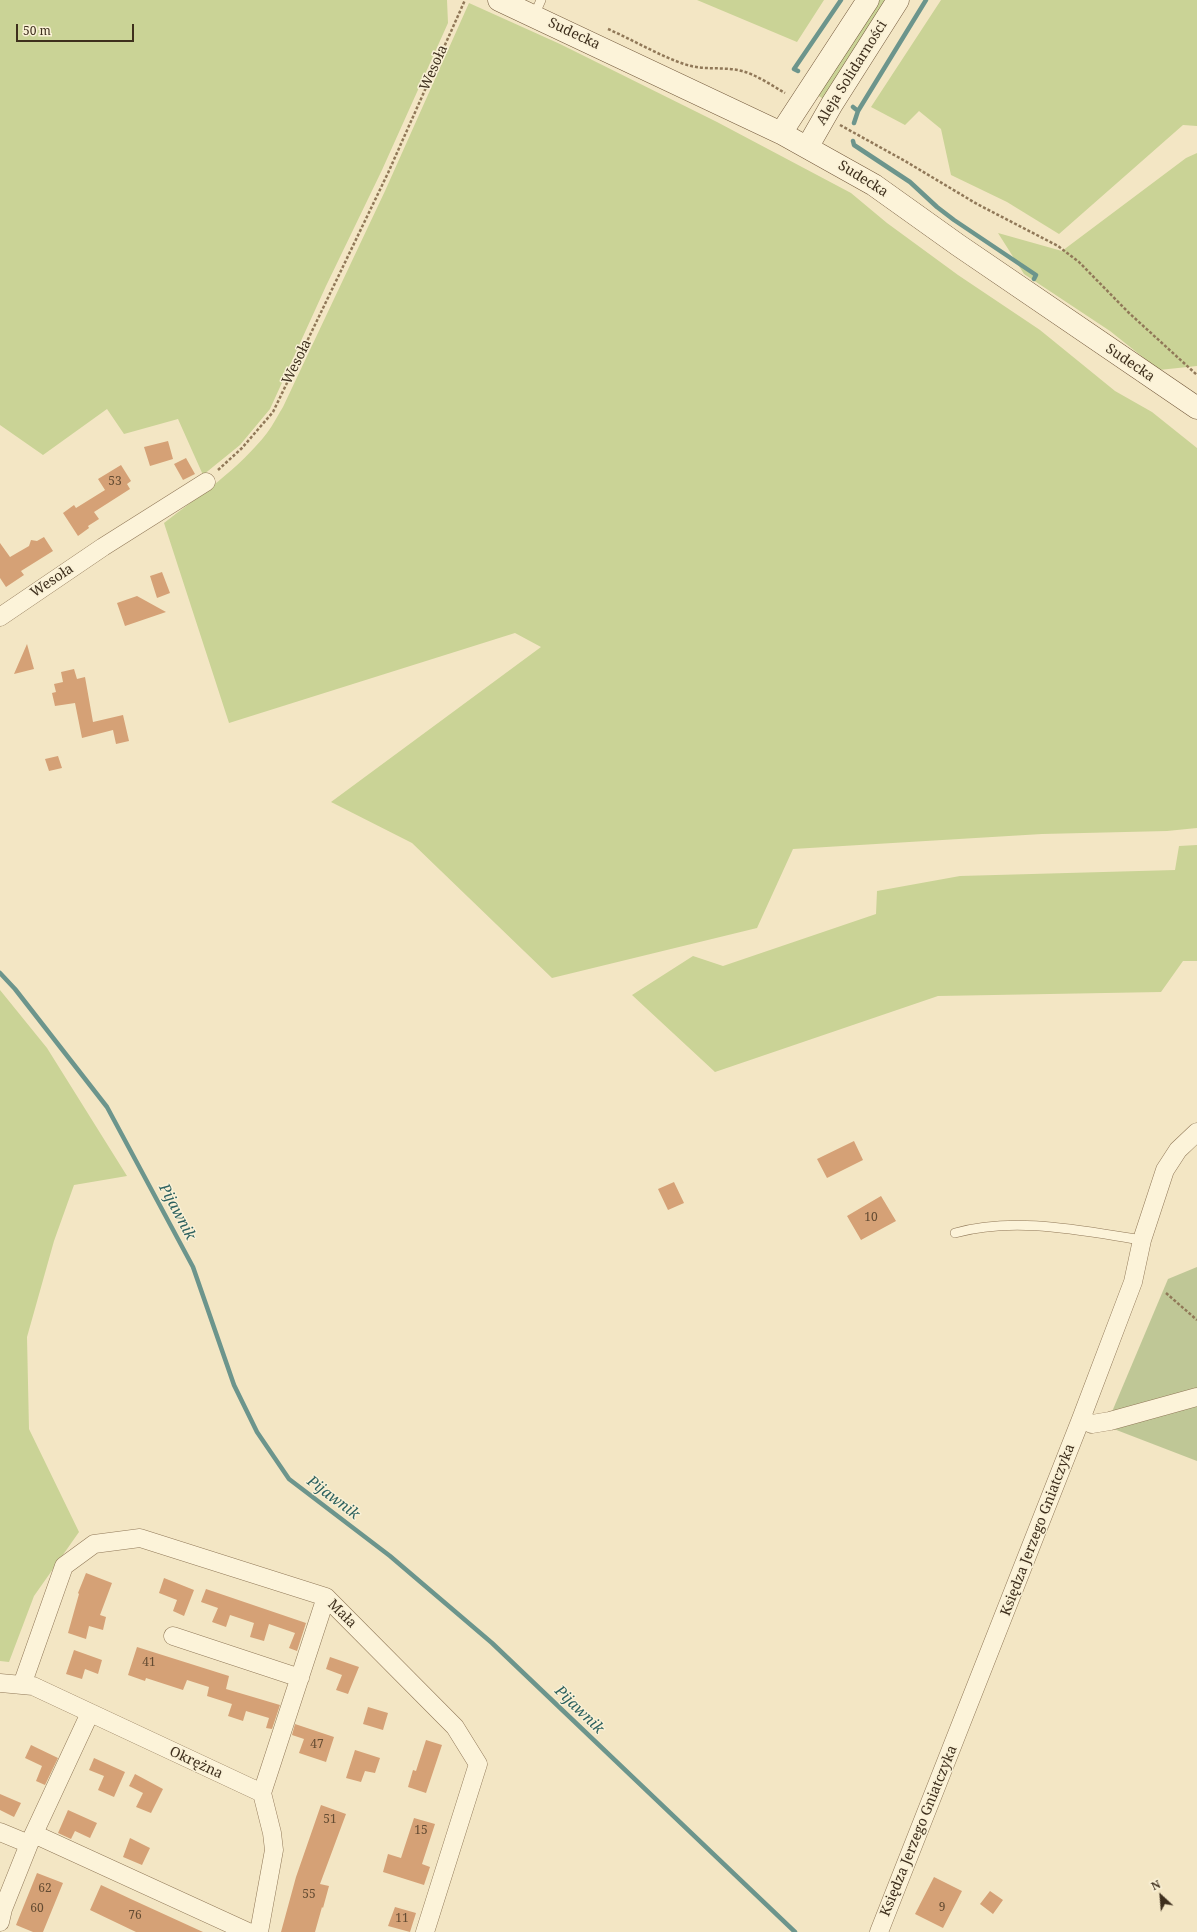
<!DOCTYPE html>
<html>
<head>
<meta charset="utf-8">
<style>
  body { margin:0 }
  #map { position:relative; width:1197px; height:1932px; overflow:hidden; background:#f3e6c4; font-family:"Noto Serif",serif }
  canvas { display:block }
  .north { position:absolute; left:1141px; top:1876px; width:40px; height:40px; -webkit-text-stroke:3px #f9f0d5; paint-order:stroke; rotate:334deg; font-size:11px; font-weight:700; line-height:16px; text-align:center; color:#3e2f1d }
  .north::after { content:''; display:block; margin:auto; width:14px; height:18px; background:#3e2f1d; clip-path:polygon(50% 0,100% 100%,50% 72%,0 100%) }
  .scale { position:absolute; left:16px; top:24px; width:118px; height:18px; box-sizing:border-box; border:2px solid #3e2f1d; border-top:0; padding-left:5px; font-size:12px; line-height:14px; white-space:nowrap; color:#3e2f1d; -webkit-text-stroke:3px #f9f0d5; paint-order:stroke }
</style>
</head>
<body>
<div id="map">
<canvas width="1197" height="1932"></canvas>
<div class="north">N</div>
<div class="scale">50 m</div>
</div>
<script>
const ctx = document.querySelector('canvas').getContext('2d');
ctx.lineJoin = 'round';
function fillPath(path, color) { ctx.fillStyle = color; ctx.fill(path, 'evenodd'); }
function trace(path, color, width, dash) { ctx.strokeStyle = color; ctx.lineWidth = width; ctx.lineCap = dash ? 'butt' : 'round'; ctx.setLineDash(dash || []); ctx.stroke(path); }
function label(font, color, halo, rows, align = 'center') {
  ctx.font = font + ' "Noto Serif",serif'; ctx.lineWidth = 3; ctx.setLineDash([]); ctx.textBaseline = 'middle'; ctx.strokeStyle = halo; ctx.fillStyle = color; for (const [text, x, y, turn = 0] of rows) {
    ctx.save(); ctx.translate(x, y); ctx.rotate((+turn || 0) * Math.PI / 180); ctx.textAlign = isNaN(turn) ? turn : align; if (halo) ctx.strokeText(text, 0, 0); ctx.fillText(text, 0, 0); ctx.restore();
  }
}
fillPath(new Path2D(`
  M 0,0 L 447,0 L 448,23 L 382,170 L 326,286 L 270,409 L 240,445 L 203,475 L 178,419 L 124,434 L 107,409 L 43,455 L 0,425 Z
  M 697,0 L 824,0 L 797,42 Z
  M 878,0 L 888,0 L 824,99 L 817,95 Z
  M 941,0 L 1197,0 L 1197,126 L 1183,125 L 1059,234 L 1007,202 L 951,175 L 941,129 L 919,111 L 905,125 L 871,107 Z
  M 469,3 L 560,44 L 717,122 L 851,193 L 887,223 L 958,275 L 1040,330 L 1115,391 L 1152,412 L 1197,448 L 1197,828 L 1167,831 L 1042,834 L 793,849 L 757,928 L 552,978 L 412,843 L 331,802 L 541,647 L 515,633 L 229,723 L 164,523 C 199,496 239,469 267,433 C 273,425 278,415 283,407 L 385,191 Z
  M 1197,153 L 1197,366 L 1159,370 L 1110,331 L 1024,274 L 998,233 L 1062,251 L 1186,158 Z
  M 1197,845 L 1197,961 L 1183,961 L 1161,992 L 938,996 L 715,1072 L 632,995 L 693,956 L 723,966 L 876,914 L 877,891 L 960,876 L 1175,870 L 1179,846 Z
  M 0,990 L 47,1048 L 127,1176 L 74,1185 L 54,1241 L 27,1337 L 29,1429 L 79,1532 L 34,1596 L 9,1662 L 0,1661 Z`), '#cad396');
fillPath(new Path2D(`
  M 1197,1267 L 1197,1461 L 1106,1426 L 1168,1279 Z`), '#bfc796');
trace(new Path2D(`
  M 798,71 L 794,69 L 841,0
  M 853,107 L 858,111 L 854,123
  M 858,111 L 926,0
  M 853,141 L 854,145 L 910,182 L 937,207 L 954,220 L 1036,275 L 1034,279
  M 0,973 L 15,989 L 107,1107 L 193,1267 L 234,1385 L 257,1432 L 289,1479 L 390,1556 L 492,1643 L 795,1932`), '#6c958c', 4.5);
fillPath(new Path2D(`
  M 168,441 L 173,459 L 150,466 L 144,447 Z
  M 186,458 L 195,474 L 183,480 L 174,464 Z
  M 121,465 L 131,481 L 127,484 L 130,489 L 94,512 L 99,519 L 88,526 L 89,528 L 78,536 L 63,513 L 74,505 L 76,508 L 105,490 L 98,479 Z
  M 44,537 L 53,551 L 21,571 L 24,575 L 6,587 L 0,578 L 0,543 L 10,557 L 29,546 L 31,540 L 37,541 Z
  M 162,572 L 170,593 L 157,598 L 150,576 Z
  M 137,596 L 166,612 L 125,626 L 117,603 Z
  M 27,644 L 34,669 L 14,674 Z
  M 74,669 L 77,679 L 85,677 L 93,722 L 123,715 L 129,741 L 116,744 L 113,730 L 82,738 L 75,703 L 55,706 L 52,693 L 56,692 L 54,684 L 63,682 L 61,672 Z
  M 58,756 L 62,768 L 49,771 L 45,759 Z
  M 854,1141 L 863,1160 L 827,1178 L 817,1159 Z
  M 674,1182 L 684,1203 L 668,1210 L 658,1189 Z
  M 881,1196 L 896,1221 L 861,1240 L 847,1216 Z
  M 86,1573 L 112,1583 L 100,1615 L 106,1617 L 103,1630 L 89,1626 L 86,1639 L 68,1633 L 79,1594 L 78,1593 Z
  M 164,1578 L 194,1590 L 184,1616 L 173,1611 L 177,1600 L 159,1593 Z
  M 206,1589 L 306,1623 L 297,1651 L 289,1648 L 295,1633 L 269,1624 L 264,1641 L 250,1637 L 254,1623 L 230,1615 L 226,1627 L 212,1622 L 218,1608 L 201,1602 Z
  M 137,1647 L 229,1676 L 226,1689 L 280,1705 L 272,1729 L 266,1728 L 269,1718 L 246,1711 L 243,1721 L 228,1716 L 232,1704 L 207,1696 L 209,1687 L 187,1680 L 183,1690 L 146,1678 L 145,1681 L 128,1675 Z
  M 74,1650 L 102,1660 L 98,1674 L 85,1669 L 82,1679 L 66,1674 Z
  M 330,1657 L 359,1667 L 348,1694 L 336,1690 L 342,1675 L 326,1669 Z
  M 368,1707 L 388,1713 L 383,1730 L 363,1724 Z
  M 295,1724 L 334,1737 L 326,1762 L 299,1753 L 304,1739 L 292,1735 Z
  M 426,1740 L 442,1745 L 426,1793 L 408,1787 L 413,1770 L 416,1771 Z
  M 31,1745 L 58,1758 L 45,1785 L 36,1781 L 42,1766 L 25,1758 Z
  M 355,1750 L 380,1758 L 375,1773 L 365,1771 L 361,1782 L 346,1778 Z
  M 94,1758 L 125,1772 L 114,1797 L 98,1790 L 104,1776 L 89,1770 Z
  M 135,1774 L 163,1789 L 151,1813 L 136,1807 L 143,1793 L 129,1786 Z
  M 0,1794 L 21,1803 L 14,1817 L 0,1810 Z
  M 321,1805 L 346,1814 L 320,1884 L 329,1886 L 323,1908 L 322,1907 L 315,1932 L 281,1932 L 296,1877 Z
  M 68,1810 L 97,1823 L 90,1838 L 75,1831 L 71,1839 L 58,1833 Z
  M 414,1818 L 435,1824 L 422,1864 L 430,1867 L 424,1885 L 383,1872 L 388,1854 L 401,1858 Z
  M 130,1838 L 150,1848 L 142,1865 L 123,1857 Z
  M 37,1873 L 63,1883 L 43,1932 L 33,1932 L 16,1925 Z
  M 934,1877 L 962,1891 L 943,1928 L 915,1914 Z
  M 101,1885 L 133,1900 L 203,1932 L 136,1932 L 90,1910 Z
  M 990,1891 L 1003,1900 L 993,1914 L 980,1904 Z
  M 395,1907 L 416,1913 L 410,1932 L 388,1926 Z`), '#d5a176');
const lane = new Path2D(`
  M 534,16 L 541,0
  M 955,1233 C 1016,1216 1082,1231 1142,1240`);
const street = new Path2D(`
  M 0,617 L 103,547 L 206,482
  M 1081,1419 L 1092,1424 L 1110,1421 L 1197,1397
  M 173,1636 L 300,1678
  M 0,1683 L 33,1686 L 262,1793 L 272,1833 L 274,1850 L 259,1932
  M 22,1685 L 64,1566 L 94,1544 L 140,1538 L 326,1597 L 455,1727 L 478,1764 L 425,1932
  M 262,1793 L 326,1597
  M 0,1832 L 29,1844 L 90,1713
  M 34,1834 L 248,1932
  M 0,1922 L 3,1909 L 29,1844
  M 879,1932 L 1081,1419 L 1133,1282 L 1142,1240 L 1165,1170 L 1178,1150 L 1197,1132`);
const secondary = new Path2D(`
  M 499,0 L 781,133 L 874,185 L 958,245 L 1197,408
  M 781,133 L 868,0
  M 808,146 L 832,104 L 898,0`);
trace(lane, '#907858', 10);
trace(street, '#907858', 19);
trace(secondary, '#72583b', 23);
trace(new Path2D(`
  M 608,29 C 633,40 658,55 684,64 C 704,71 722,66 742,71 C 757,75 771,85 785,93
  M 840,125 L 905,161 L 977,204 L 1058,246 L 1079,262 L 1128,312 L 1197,375
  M 218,470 L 242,448 L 273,412 L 388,173 L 465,0
  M 1166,1293 L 1197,1320`), '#907858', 2.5, [3, 2]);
trace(lane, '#fcf3d9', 9);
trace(street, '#fcf3d9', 18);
trace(secondary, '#fcf3d9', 22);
label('12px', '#644c33', null, [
  ["53",115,482],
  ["10",871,1218],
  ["41",149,1663],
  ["47",317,1745],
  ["51",330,1820],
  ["15",421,1831],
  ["62",45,1889],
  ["55",309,1895],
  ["9",942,1908],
  ["60",37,1909],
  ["76",135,1916],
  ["11",402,1919]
]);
label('14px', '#3e2f1d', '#f9f0d5', [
  ["Sudecka",574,34,25],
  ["Wesoła",434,68,-66],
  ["Aleja Solidarności",852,73,-58],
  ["Sudecka",863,179,32],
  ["Wesoła",297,362,-64],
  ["Sudecka",1130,363,34],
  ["Wesoła",52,581,-34],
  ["Księdza Jerzego Gniatczyka",1038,1530,-69],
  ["Mała",342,1614,45],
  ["Okrężna",196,1763,25],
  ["Księdza Jerzego Gniatczyka",919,1831,-68]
]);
label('italic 15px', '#2b605e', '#f9f0d5', [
  ["Pijawnik",177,1212,62],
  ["Pijawnik",333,1498,37],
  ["Pijawnik",579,1710,44]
]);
</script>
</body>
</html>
